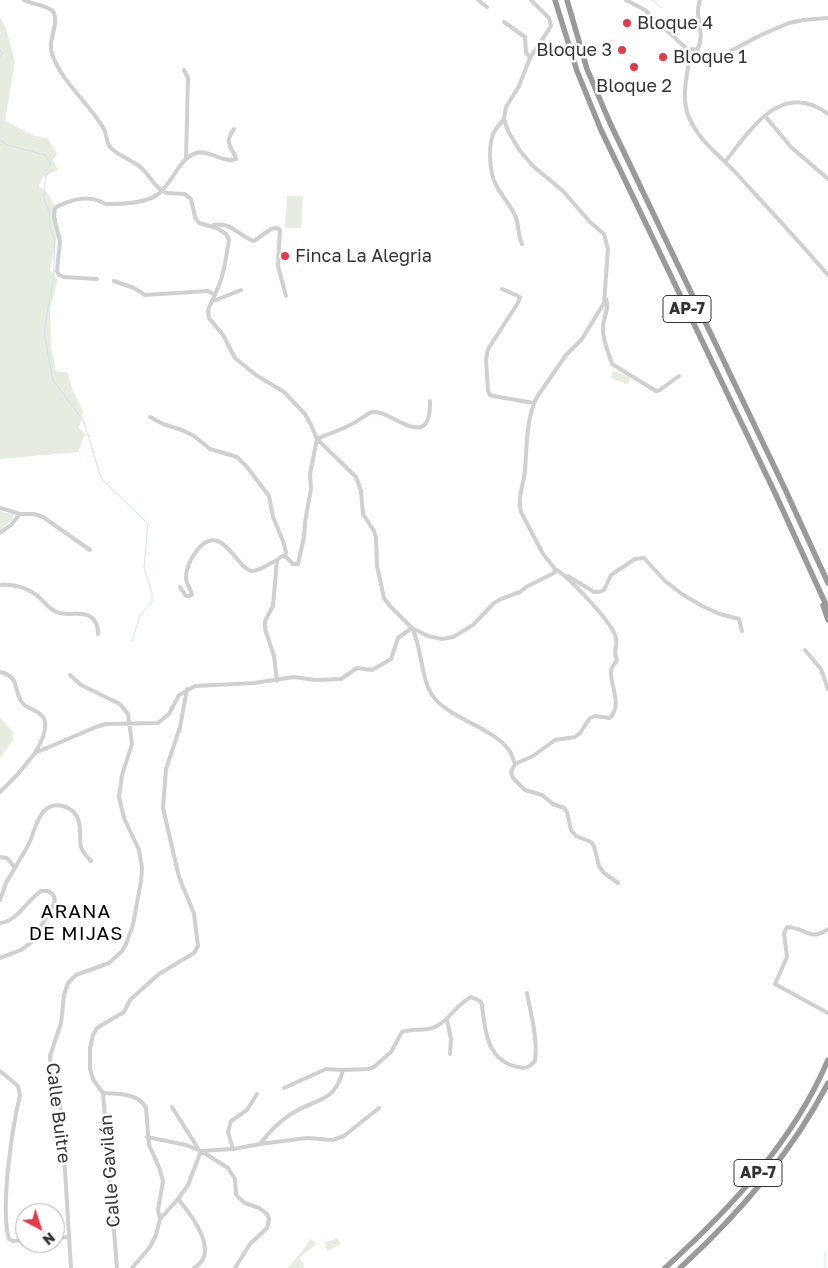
<!DOCTYPE html>
<html>
<head>
<meta charset="utf-8">
<style>
  body { margin:0 }
  #map { position:relative; width:828px; height:1268px; overflow:hidden; background:#fff; font-family:"Golos Text",sans-serif }
  canvas { display:block }
  .north { position:absolute; left:15px; top:1203px; width:50px; height:50px; box-sizing:border-box; background:#fff; border:1px solid #adadad; border-radius:50%; rotate:140deg; font-size:14px; font-weight:700; line-height:20px; text-align:center; color:#333 }
  .north::after { content:''; display:block; margin:auto; width:18px; height:22px; background:#e63946; clip-path:polygon(50% 0,100% 100%,50% 72%,0 100%) }
</style>
</head>
<body>
<div id="map">
<canvas width="828" height="1268"></canvas>
<div class="north">N</div>
</div>
<script>
const ctx = document.querySelector('canvas').getContext('2d');
ctx.lineJoin = 'round';
function fillPath(path, color) { ctx.fillStyle = color; ctx.fill(path, 'evenodd'); }
function trace(path, color, width, dash) { ctx.strokeStyle = color; ctx.lineWidth = width; ctx.lineCap = dash ? 'butt' : 'round'; ctx.setLineDash(dash || []); ctx.stroke(path); }
function label(font, color, halo, rows, align = 'center') {
  ctx.font = font + ' "Golos Text",sans-serif'; ctx.lineWidth = 5; ctx.setLineDash([]); ctx.textBaseline = 'middle'; ctx.strokeStyle = halo; ctx.fillStyle = color; for (const [text, x, y, turn = 0] of rows) {
    ctx.save(); ctx.translate(x, y); ctx.rotate((+turn || 0) * Math.PI / 180); ctx.textAlign = isNaN(turn) ? turn : align; if (halo) ctx.strokeText(text, 0, 0); ctx.fillText(text, 0, 0); ctx.restore();
  }
}
fillPath(new Path2D(`
  M 0,16 L 6,29 L 15,61 L 5,121 L 35,136 L 48,139 L 57,153 L 53,160 L 58,170 L 43,177 L 39,186 C 43,189 48,193 50,197 C 63,221 56,245 50,270 L 58,280 L 50,308 L 51,347 L 56,371 L 68,373 L 73,391 L 83,411 L 79,428 L 85,434 L 78,452 L 0,459 Z
  M 287,196 L 303,196 L 301,228 L 285,228 Z
  M 613,371 L 630,377 L 628,384 L 611,378 Z
  M 0,511 L 13,515 L 13,519 L 0,531 Z
  M 0,717 L 13,733 L 13,740 L 0,758 Z
  M 337,1238 L 341,1244 L 327,1251 L 325,1243 Z
  M 310,1239 L 315,1242 L 315,1245 L 299,1258 L 303,1263 L 304,1268 L 288,1268 L 304,1249 Z`), '#e6ecdf');
trace(new Path2D(`
  M 652,0 L 662,8
  M 0,50 L 2,54 L 0,57
  M 0,140 L 8,145 L 45,155 L 51,164 L 46,171 L 44,199 L 49,211 L 50,228 L 54,237 L 55,251 L 53,280 L 44,332 L 53,380 L 84,422 L 101,478 L 148,524 L 144,567 L 152,593 L 152,602 L 140,615 L 132,642
  M 825,1253 L 825,1268`), '#cfe2ee', 1);
trace(new Path2D(`
  M 24,0 C 31,4 51,6 54,13 C 59,27 47,40 52,54 C 62,83 89,103 104,129 C 107,135 106,142 110,147 C 118,156 130,159 139,166 C 148,173 153,184 162,191 L 167,193 L 185,194 L 191,199 L 195,217 L 199,223 L 217,228 L 226,234 L 229,240 L 224,269 L 220,283 L 208,310 L 209,318 L 223,335 L 235,358 L 256,375 L 284,392 L 305,414 L 311,425 L 317,439 L 356,477 L 361,491 L 363,514 L 374,531 L 376,538 L 377,566 L 384,598 L 390,606 L 412,628 L 428,636 L 442,639 L 453,637 L 473,625 L 494,603 L 501,599 L 520,592 L 526,587 L 554,573 L 555,569 L 543,554 L 521,512 C 517,497 524,484 525,470 C 527,446 526,418 537,397 L 566,355 L 582,339 L 604,303 L 608,249 L 604,234 L 590,222 L 563,191 L 533,166 L 520,151 L 508,131 L 504,119 L 506,107 L 519,86 L 530,58 L 551,26 L 549,18 L 531,0
  M 478,0 L 487,7
  M 626,0 L 645,10 L 688,50
  M 504,22 L 525,37 L 526,52 L 530,58
  M686 56a7 7 0 1 1 14 0a7 7 0 1 1-14 0Z
  M 697,50 C 707,32 693,18 700,0
  M 700,57 L 707,60 L 717,58 L 761,35 L 789,23 L 803,20 L 828,18
  M 689,62 C 686,80 682,97 688,115 C 697,139 719,155 736,173 C 767,207 798,240 828,275
  M 184,70 L 188,78 L 186,159
  M 765,116 L 791,147 L 828,179
  M 504,119 C 500,123 497,127 494,132 C 488,145 489,172 496,185 C 502,197 511,205 516,218 C 519,227 518,236 522,244
  M 725,162 C 751,129 782,79 828,114
  M 213,225 C 232,221 239,237 254,241 L 271,229 L 277,228 L 280,230 L 278,266 L 286,296
  M 97,279 L 64,277 L 59,275 L 57,271 L 60,241 L 54,217 L 55,208 C 66,201 86,195 99,201 C 103,202 104,205 109,204 C 124,204 145,203 157,195 C 173,184 177,160 196,153 C 209,149 224,164 236,159 C 232,145 223,145 234,129
  M 114,281 L 134,288 L 145,295 L 208,291 L 215,295
  M 502,289 L 520,297 L 518,303 L 488,349 L 486,360 L 488,391 L 490,395 L 493,396 L 534,403
  M 213,299 L 216,300 L 241,290
  M 606,299 C 610,310 602,319 603,330 C 603,341 609,354 612,364 L 656,391 L 660,390 L 679,376
  M 150,417 L 163,424 L 182,430 L 194,436 L 210,449 L 237,457 L 247,467 L 269,496 L 273,517 L 283,541 L 286,552 L 285,557
  M 0,508 L 20,514
  M 0,533 L 11,525 L 20,514 L 34,514 L 43,517 L 90,550
  M 568,576 L 594,592 L 599,592 L 604,590 L 611,575 L 635,559 L 644,558 L 665,581 L 682,594 L 702,606 L 720,614 L 739,619 L 742,631
  M 0,585 C 16,584 31,589 42,600 C 47,605 51,610 57,612 C 68,617 82,610 91,617 C 97,621 98,627 98,634
  M 180,587 L 186,596 L 190,596 L 192,594 C 190,588 185,582 186,576 C 187,563 201,536 217,541 C 231,545 241,570 252,571 C 260,571 270,563 277,560
  M 805,650 L 821,669 L 828,689
  M 0,672 C 20,677 13,688 21,701 C 26,709 33,708 40,714 C 52,723 41,743 35,753
  M 70,675 L 81,685 L 120,704 L 128,714 L 132,744 L 122,775 L 119,797 L 124,818 L 139,850 L 142,868 L 141,881 L 133,925 L 126,944 L 122,951 L 109,963 L 76,975 L 68,983 L 64,995 L 61,1023 L 50,1056 L 51,1074 L 59,1097 L 62,1121 L 71,1268
  M 277,681 L 274,656 L 265,629 L 265,621 L 273,606 L 277,560 L 282,556 L 286,557 L 293,564 L 298,564 L 304,537 L 305,522 L 311,489 L 310,474 L 317,439 C 328,434 341,430 352,424 C 359,421 366,414 372,412 C 390,408 431,456 430,401
  M 515,764 L 533,756 L 555,740 L 575,737 L 580,733 L 590,718 L 595,716 L 610,718 C 623,703 610,687 611,671 C 611,667 615,664 617,660 C 612,652 618,646 616,638 C 613,623 568,576 555,569
  M 0,792 L 18,774 L 35,753 L 96,727 L 106,724 L 158,723 L 169,714 L 179,695 L 195,686 L 254,683 L 294,677 L 315,680 L 341,679 L 357,668 L 372,670 L 391,659 L 398,638 L 412,628 C 423,649 420,683 436,700 C 455,720 494,729 509,750 C 512,754 513,759 515,764 L 511,772 L 513,778 L 525,790 L 542,795 L 553,804 L 564,808 L 567,812 L 571,830 L 576,836 L 591,842 L 594,846 L 599,866 L 604,873 L 618,883
  M 0,857 L 7,858 L 15,868 L 6,883 L 0,900
  M 15,868 C 20,859 26,850 30,841 C 37,825 40,801 63,806 C 71,808 77,814 79,822 C 83,840 74,844 91,861
  M 0,923 C 17,922 28,899 41,891 L 48,891 C 54,894 56,898 54,904 L 32,942 L 21,950 L 0,958
  M 828,929 C 810,942 807,928 787,927 L 784,933 L 787,957 L 775,984 L 828,1013
  M 447,1020 L 451,1039 L 450,1054
  M 0,1071 L 18,1086 L 20,1095 C 12,1128 0,1210 9,1239 L 13,1241 L 25,1240
  M 284,1088 L 326,1069 L 343,1070
  M 103,1093 C 118,1094 139,1093 146,1108 L 149,1145 L 159,1167 L 163,1181 L 158,1210 L 160,1219
  M 172,1107 L 199,1150
  M 147,1137 L 186,1145 L 201,1151 L 228,1168 L 235,1179 L 236,1194 L 238,1197 L 245,1203 L 259,1208 L 267,1214 L 269,1219 L 267,1228 L 250,1244 L 235,1268
  M 260,1144 L 307,1138 L 333,1140 L 344,1136 L 379,1108
  M 233,1149 L 228,1132 L 231,1121 L 247,1110 L 257,1094
  M 178,1199 C 191,1214 221,1253 194,1268
  M 55,1238 L 69,1237
  M 117,1268 L 103,1093 L 93,1079 L 90,1069 L 90,1048 L 93,1035 L 97,1028 L 124,1012 L 130,1000 L 150,982 L 159,974 L 194,953 L 198,946 L 194,914 L 179,877 L 163,808 L 166,769 L 180,727 L 187,689
  M 132,1268 L 150,1247 L 156,1235 L 160,1219 L 178,1199 L 188,1185 L 201,1151 L 233,1149 L 260,1144 C 269,1132 279,1122 291,1114 C 316,1098 335,1103 343,1070 L 368,1069 L 374,1067 L 391,1052 L 402,1032 C 414,1028 426,1032 437,1026 C 451,1018 458,1003 471,997 L 480,1001 L 482,1005 C 485,1031 487,1061 518,1067 C 526,1069 530,1067 535,1061 C 538,1039 531,1015 527,993`), '#d0d0d0', 4);
trace(new Path2D(`
  M 555,0 L 577,71 L 601,130 L 775,493 L 828,609
  M 567,0 L 587,69 L 610,123 L 785,489 L 828,583
  M 823,605 L 828,620
  M 665,1268 C 730,1209 793,1142 828,1060
  M 680,1268 C 739,1214 791,1154 828,1083`), '#9a9a9a', 5.5);
for (const [x, y, r, color] of [
  [627,23,5,"#e63946"],
  [622,50,5,"#e63946"],
  [663,57,5,"#e63946"],
  [634,67,5,"#e63946"],
  [285,256,5,"#e63946"]
]) { const dot = new Path2D(); dot.arc(x, y, r, 0, 2 * Math.PI); ctx.fillStyle = color; ctx.fill(dot); trace(dot, '#fff', 2); }
for (const [x, y, w] of [
  [687,309,48],
  [758,1173,48]
]) { const box = new Path2D(); box.roundRect(x - w / 2, y - 13.5, w, 27, 4); ctx.fillStyle = '#fff'; ctx.fill(box); trace(box, '#333', 1); }
label('bold 16px', '#333', null, [
  ["AP-7",687,309],
  ["AP-7",758,1173]
]);
label('18px', '#333', '#fff', [
  ["Bloque 4",637,23],
  ["Bloque 3",612,50,"right"],
  ["Bloque 1",673,57],
  ["Bloque 2",634,86,"center"],
  ["Finca La Alegria",295,256]
], 'left');
label('18px', '#333', '#fff', [
  ["Calle Buitre",58,1113,83],
  ["Calle Gavilán",110,1171,-94]
]);
ctx.letterSpacing = '1px';
label('19px', '#000', '#fff', [
  ["ARANA",76,912],
  ["DE MIJAS",76,934]
]);
ctx.letterSpacing = '0px';
</script>
</body>
</html>
